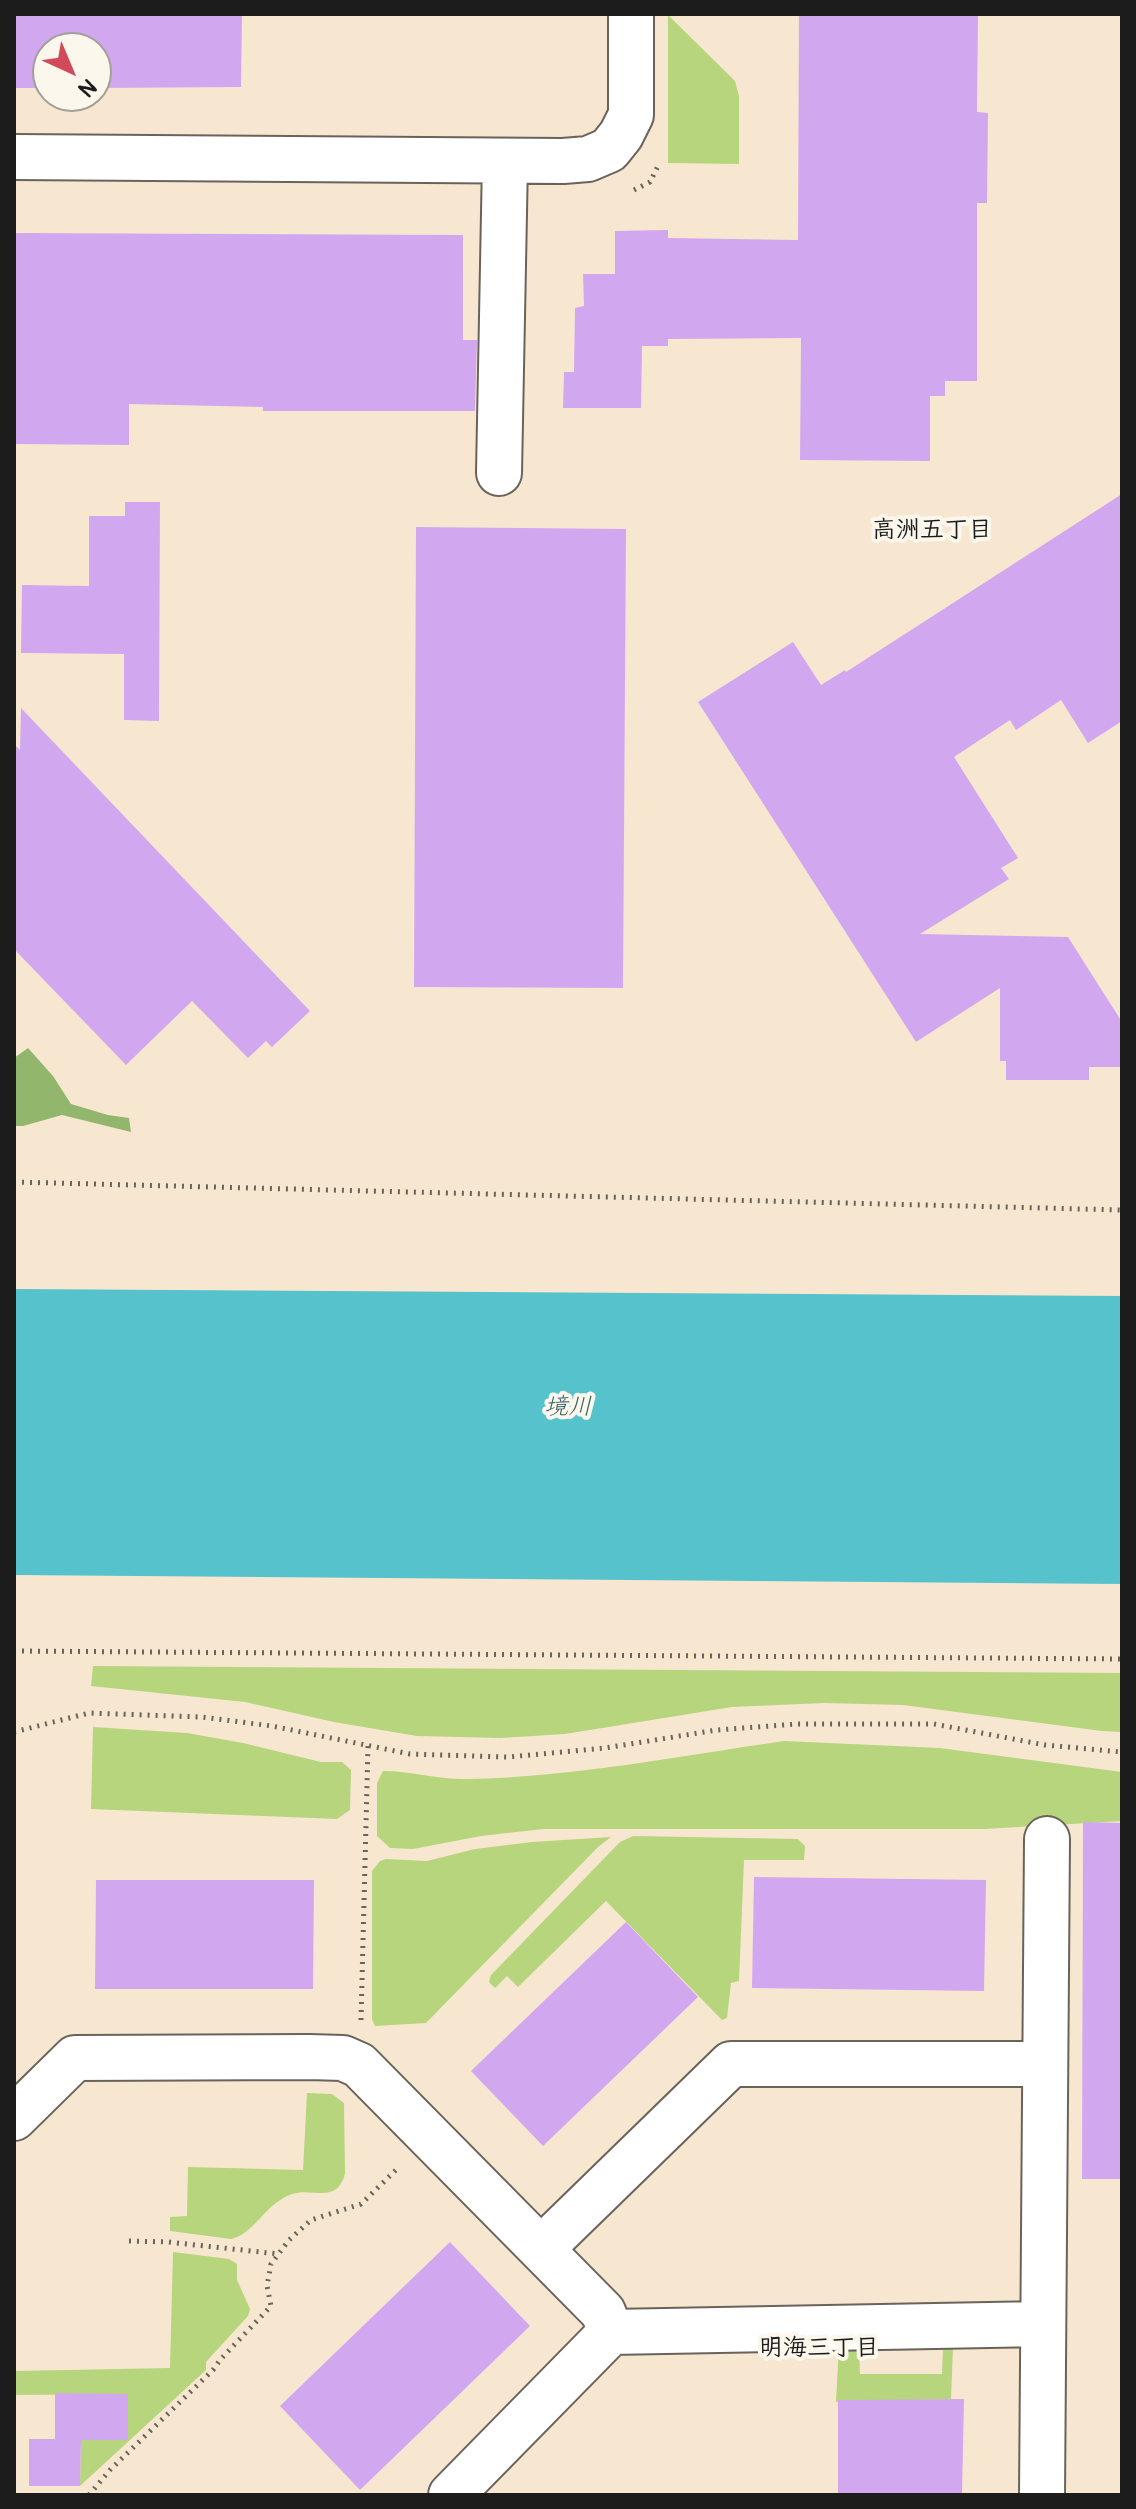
<!DOCTYPE html>
<html>
<head>
<meta charset="utf-8">
<style>
  body { margin:0 }
  #map { position:relative; width:1136px; height:2509px; overflow:hidden; background:#f7e7d1; font-family:Pangolin,sans-serif }
  canvas { display:block }
  .frame { position:absolute; inset:0; border:16px solid #1c1c1c; pointer-events:none }
  .north { position:absolute; left:32px; top:32px; width:80px; height:80px; box-sizing:border-box; background:#fbf7ec; border:2px solid #a29f99; border-radius:50%; rotate:136deg; font-size:22px; font-weight:700; line-height:32px; text-align:center; color:#1c1c1c }
  .north::after { content:''; display:block; margin:auto; width:28px; height:36px; background:#d1495b; clip-path:polygon(50% 0,100% 100%,50% 72%,0 100%) }
</style>
</head>
<body>
<div id="map">
<canvas width="1136" height="2509"></canvas>
<div class="frame"></div>
<div class="north">N</div>
</div>
<script>
const ctx = document.querySelector('canvas').getContext('2d');
ctx.lineJoin = 'round';
function fillPath(path, color) { ctx.fillStyle = color; ctx.fill(path, 'evenodd'); }
function trace(path, color, width, dash) { ctx.strokeStyle = color; ctx.lineWidth = width; ctx.lineCap = dash ? 'butt' : 'round'; ctx.setLineDash(dash || []); ctx.stroke(path); }
function label(font, color, halo, rows, align = 'center') {
  ctx.font = font + ' Pangolin,"Klee One",sans-serif'; ctx.lineWidth = 8; ctx.setLineDash([]); ctx.textBaseline = 'middle'; ctx.strokeStyle = halo; ctx.fillStyle = color; for (const [text, x, y, turn = 0] of rows) {
    ctx.save(); ctx.translate(x, y); ctx.rotate((+turn || 0) * Math.PI / 180); ctx.textAlign = isNaN(turn) ? turn : align; if (halo) ctx.strokeText(text, 0, 0); ctx.fillText(text, 0, 0); ctx.restore();
  }
}
fillPath(new Path2D(`
  M 668,15 L 735,81 L 739,96 L 739,164 L 668,163 Z
  M 93,1666 L 1122,1673 L 1122,1732 L 1102,1731 L 903,1705 L 824,1703 L 732,1707 L 565,1734 L 501,1738 L 417,1736 L 334,1722 L 245,1702 L 91,1686 Z
  M 93,1727 L 187,1733 L 243,1743 L 321,1762 L 342,1762 L 351,1770 L 350,1810 L 337,1819 L 91,1809 Z
  M 784,1741 L 940,1748 L 1122,1772 L 1122,1821 L 984,1829 L 543,1829 L 481,1836 L 413,1849 L 390,1848 L 377,1836 L 377,1783 L 383,1771 C 411,1771 439,1780 468,1779 C 574,1777 679,1756 784,1741 Z
  M 633,1836 L 798,1839 L 805,1846 L 804,1860 L 744,1860 L 739,1981 L 731,1983 L 727,2018 L 722,2020 L 606,1901 L 518,1987 L 507,1976 L 495,1988 L 489,1982 L 491,1975 L 620,1842 Z
  M 611,1837 L 598,1847 L 426,2023 L 375,2026 L 372,2019 L 372,1871 L 380,1861 L 386,1859 L 427,1861 L 475,1849 L 532,1842 Z
  M 307,2093 L 332,2094 L 344,2103 L 345,2174 C 336,2205 313,2187 292,2194 C 264,2204 255,2234 231,2239 L 170,2231 L 170,2217 L 187,2216 L 188,2167 L 303,2170 Z
  M 173,2252 L 229,2259 L 237,2264 L 237,2280 L 250,2309 L 248,2316 L 206,2362 L 206,2370 L 80,2486 L 81,2440 L 128,2440 L 128,2394 L 14,2395 L 14,2371 L 170,2368 Z
  M 839,2345 L 859,2345 L 860,2374 L 942,2374 L 943,2348 L 953,2347 L 951,2399 L 836,2402 Z`), '#b7d57c');
fillPath(new Path2D(`
  M 28,1048 L 53,1076 L 71,1104 L 108,1115 L 129,1118 L 131,1132 L 62,1115 L 23,1126 L 14,1126 L 14,1058 Z`), '#91b66c');
fillPath(new Path2D(`
  M 14,1289 L 1122,1296 L 1122,1584 L 14,1575 Z`), '#55c2cc');
fillPath(new Path2D(`
  M 14,14 L 242,14 L 241,87 L 96,88 L 96,48 L 48,48 L 48,88 L 14,88 Z
  M 799,14 L 978,14 L 977,112 L 988,113 L 987,203 L 977,203 L 977,381 L 945,381 L 945,396 L 930,396 L 930,461 L 800,460 L 801,338 L 668,339 L 668,346 L 642,346 L 641,408 L 563,408 L 564,372 L 574,372 L 575,308 L 584,306 L 583,274 L 615,274 L 615,231 L 668,230 L 668,238 L 798,240 Z
  M 14,233 L 463,235 L 463,340 L 477,340 L 475,411 L 263,411 L 263,407 L 129,404 L 129,445 L 14,444 Z
  M 1122,494 L 1122,721 L 1088,743 L 1061,700 L 1016,730 L 1010,720 L 954,757 L 1018,858 L 1001,868 L 1009,879 L 920,934 L 1068,937 L 1122,1022 L 1122,1067 L 1089,1067 L 1089,1080 L 1006,1080 L 1006,1061 L 1000,1061 L 1000,988 L 916,1042 L 698,702 L 793,642 L 821,685 L 845,670 L 846,672 Z
  M 125,502 L 160,502 L 159,721 L 124,720 L 124,654 L 21,653 L 22,585 L 89,586 L 89,516 L 125,516 Z
  M 416,527 L 626,529 L 623,988 L 414,987 Z
  M 21,708 L 310,1011 L 272,1047 L 266,1041 L 248,1058 L 192,1001 L 126,1065 L 14,949 L 14,744 L 20,750 Z
  M 1083,1822 L 1122,1823 L 1122,2179 L 1082,2179 Z
  M 754,1877 L 986,1880 L 984,1991 L 752,1988 Z
  M 96,1880 L 314,1880 L 313,1989 L 95,1989 Z
  M 626,1922 L 698,1997 L 543,2146 L 471,2071 Z
  M 450,2242 L 530,2326 L 360,2490 L 280,2406 Z
  M 55,2393 L 128,2394 L 128,2440 L 81,2440 L 80,2486 L 29,2486 L 29,2439 L 55,2439 Z
  M 964,2399 L 962,2495 L 838,2495 L 838,2400 Z`), '#d1a8f0');
const minor = new Path2D(`
  M 14,157 L 563,161 L 588,159 L 609,150 L 621,135 L 631,115 L 631,14
  M 499,473 L 505,161
  M 14,2118 L 75,2058 L 309,2057 L 343,2058 L 359,2065 L 603,2312 L 611,2332 L 451,2495
  M 541,2249 L 731,2064 L 1045,2064
  M 611,2332 L 1043,2324
  M 1042,2495 L 1047,1839`);
trace(minor, '#69635b', 48);
trace(new Path2D(`
  M 634,190 L 650,182 L 659,164
  M 14,1182 L 1122,1210
  M 14,1651 L 1122,1659
  M 14,1732 L 89,1713 L 201,1717 L 272,1726 L 410,1754 L 508,1757 L 605,1748 L 717,1730 L 797,1724 L 934,1724 L 1045,1745 L 1122,1752
  M 361,2020 L 368,1746
  M 129,2241 L 168,2242 L 279,2254
  M 89,2495 L 110,2470 L 213,2370 L 220,2360 L 271,2306 L 267,2286 L 271,2264 L 289,2240 L 311,2220 L 361,2204 L 399,2167`), '#69635b', 5, [2, 6]);
trace(minor, '#fff', 44);
label('bold 24px', '#1c1c1c', '#fbf7ec', [
  ["高洲五丁目",932,531],
  ["明海三丁目",819,2349]
]);
label('italic 24px', '#335e62', '#fbf7ec', [
  ["境川",568,1408]
]);
</script>
</body>
</html>
